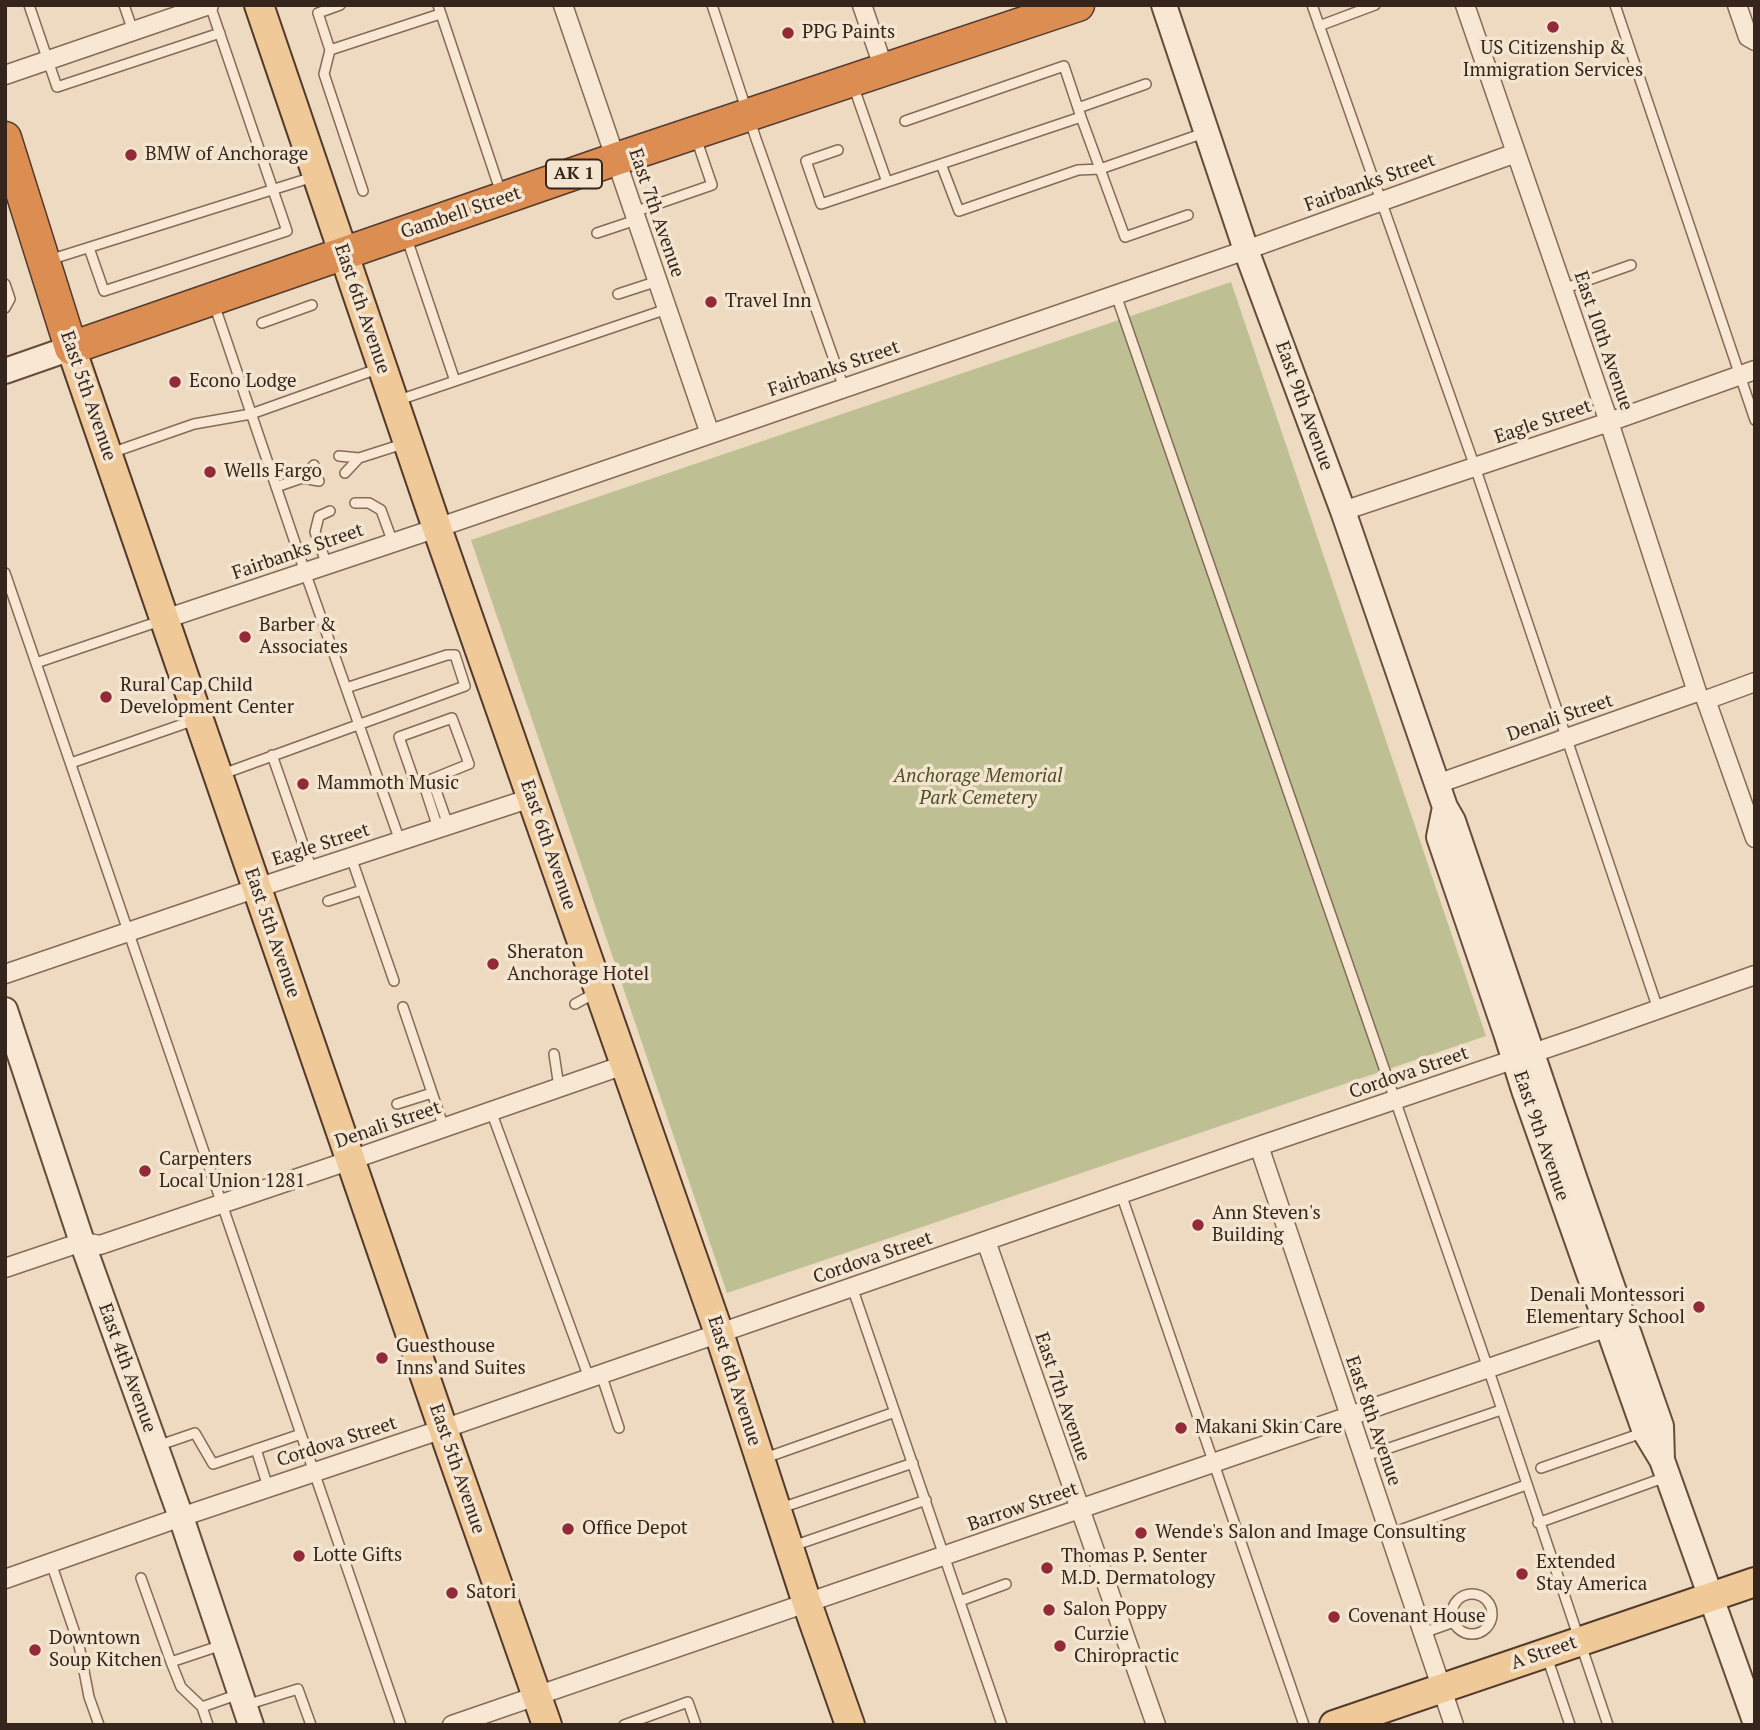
<!DOCTYPE html>
<html>
<head>
<meta charset="utf-8">
<style>
  body { margin:0 }
  #map { position:relative; width:1760px; height:1730px; overflow:hidden; background:#eddac0; font-family:"PT Serif",serif }
  canvas { display:block }
  .frame { position:absolute; inset:0; border:7px solid #35251d; pointer-events:none }
</style>
</head>
<body>
<div id="map">
<canvas width="1760" height="1730"></canvas>
<div class="frame"></div>
</div>
<script>
const ctx = document.querySelector('canvas').getContext('2d');
ctx.lineJoin = 'round';
function fillPath(path, color) { ctx.fillStyle = color; ctx.fill(path, 'evenodd'); }
function trace(path, color, width, dash) { ctx.strokeStyle = color; ctx.lineWidth = width; ctx.lineCap = dash ? 'butt' : 'round'; ctx.setLineDash(dash || []); ctx.stroke(path); }
function label(font, color, halo, rows, align = 'center') {
  ctx.font = font + ' "PT Serif",serif'; ctx.lineWidth = 7; ctx.setLineDash([]); ctx.textBaseline = 'middle'; ctx.strokeStyle = halo; ctx.fillStyle = color; for (const [text, x, y, turn = 0] of rows) {
    ctx.save(); ctx.translate(x, y); ctx.rotate((+turn || 0) * Math.PI / 180); ctx.textAlign = isNaN(turn) ? turn : align; if (halo) ctx.strokeText(text, 0, 0); ctx.fillText(text, 0, 0); ctx.restore();
  }
}
fillPath(new Path2D(`
  M 1231,282 L 1486,1036 L 727,1293 L 471,540 Z`), '#bfbf94');
const lane = new Path2D(`
  M 29,5 L 57,87 L 220,33
  M 124,5 L 133,31
  M 340,5 L 318,13 L 330,50 L 440,14
  M 438,5 L 501,193
  M 712,5 L 756,139 L 844,388
  M 1312,5 L 1475,467 L 1658,1009
  M 1615,5 L 1755,420
  M 1319,26 L 1375,5
  M 330,50 L 324,74 L 363,191
  M 853,85 L 887,182
  M 1078,108 L 1146,84
  M 905,121 L 1064,66 L 1081,117
  M 838,150 L 806,161 L 821,204 L 941,164 L 959,211 L 1078,170 L 1100,169 L 1204,133
  M 941,164 L 1081,117 L 1125,237 L 1188,215
  M 634,212 L 712,185 L 696,138
  M 597,233 L 636,220
  M 406,236 L 455,381
  M 89,248 L 104,291 L 287,231 L 210,5
  M 49,260 L 313,177
  M 5,284 L 10,299 L 5,308
  M 1563,289 L 1631,265
  M 618,294 L 658,281
  M 1116,295 L 1488,1368 L 1608,1725
  M 214,304 L 305,572 L 400,841
  M 262,323 L 312,305
  M 399,400 L 667,309
  M 111,453 L 194,424 L 251,414 L 380,368
  M 339,456 L 359,458
  M 345,473 L 359,458 L 406,443
  M 302,478 L 314,465
  M 276,487 L 302,478 L 319,481
  M 355,503 L 369,503 L 381,510 L 393,543
  M 327,565 L 315,532 L 319,516 L 330,511
  M 5,573 L 401,1725
  M 36,663 L 160,621
  M 272,755 L 312,870
  M 71,763 L 195,720
  M 220,775 L 465,686 L 455,655 L 447,655 L 346,688
  M 438,828 L 425,788 L 414,780 L 399,737 L 452,718 L 469,764 L 432,779 L 448,825
  M 351,857 L 394,981
  M 328,901 L 362,890
  M 575,1004 L 595,993
  M 403,1007 L 444,1128
  M 554,1054 L 559,1087
  M 397,1104 L 432,1093
  M 491,1111 L 589,1378
  M 1121,1194 L 1304,1725
  M 852,1287 L 1002,1725
  M 601,1374 L 619,1428
  M 157,1446 L 195,1433 L 213,1464 L 301,1434
  M 256,1449 L 268,1487
  M 1363,1457 L 1501,1410
  M 765,1458 L 895,1412
  M 1541,1468 L 1642,1433
  M 781,1508 L 913,1463
  M 1538,1523 L 1666,1477
  M 1389,1534 L 1526,1485
  M 793,1546 L 926,1500
  M 51,1563 L 79,1645 L 89,1697 L 99,1725
  M 141,1578 L 171,1662 L 222,1645
  M1452 1614a20 20 0 1 1 40 0a20 20 0 1 1-40 0Z
  M 960,1601 L 1006,1584
  M 1423,1633 L 1454,1622
  M 1547,1657 L 1570,1725
  M 171,1662 L 181,1687 L 202,1707 L 208,1725
  M 246,1705 L 298,1689 L 311,1725
  M 202,1707 L 239,1694
  M 624,1725 L 688,1702 L 696,1725`);
const street = new Path2D(`
  M 563,5 L 710,434
  M 862,5 L 884,69
  M 1737,5 L 1748,37 L 1755,41
  M 5,75 L 209,5
  M 1343,511 L 1609,422 L 1755,370
  M 165,619 L 437,528 L 1246,250 L 1516,153
  M 1755,682 L 1706,700 L 1755,838
  M 1437,784 L 1697,692 L 1609,422 L 1465,5
  M 5,974 L 257,888 L 531,798
  M 1259,1146 L 1454,1725
  M 986,1241 L 1156,1725
  M 5,1268 L 82,1242 L 100,1245 L 351,1160 L 624,1065
  M 5,1579 L 181,1517 L 443,1429 L 1259,1146 L 1583,1036 L 1755,975
  M 452,1725 L 1608,1327`);
const secondary = new Path2D(`
  M 1164,5 L 1246,250 L 1343,511 L 1445,807 L 1453,821 L 1575,1180 L 1661,1426 L 1662,1460
  M 5,371 L 71,348
  M 1445,807 L 1439,837 L 1506,1033 L 1524,1090 L 1645,1432 L 1662,1460 L 1755,1721
  M 5,1010 L 82,1242 L 181,1517 L 251,1725`);
const primary = new Path2D(`
  M 259,5 L 437,528 L 719,1333 L 807,1603 L 850,1725
  M 71,348 L 450,1449 L 547,1725
  M 1334,1725 L 1755,1582`);
const highway = new Path2D(`
  M 5,138 L 71,348 L 616,159 L 1078,5`);
trace(lane, '#856a58', 12);
trace(street, '#856a58', 21);
trace(secondary, '#674c3c', 28);
trace(primary, '#533a2d', 32);
trace(highway, '#533a2d', 35);
trace(lane, '#f8e8d3', 9);
trace(street, '#f8e8d3', 18);
trace(secondary, '#f8e8d3', 24);
trace(primary, '#f0c998', 28);
trace(highway, '#dc8d51', 32);
for (const [x, y, r, color] of [
  [1553,27,7,"#932a38"],
  [788,33,7,"#932a38"],
  [131,155,7,"#932a38"],
  [711,302,7,"#932a38"],
  [175,382,7,"#932a38"],
  [210,472,7,"#932a38"],
  [245,637,7,"#932a38"],
  [106,697,7,"#932a38"],
  [303,784,7,"#932a38"],
  [493,964,7,"#932a38"],
  [145,1171,7,"#932a38"],
  [1198,1225,7,"#932a38"],
  [1699,1307,7,"#932a38"],
  [382,1358,7,"#932a38"],
  [1181,1428,7,"#932a38"],
  [568,1529,7,"#932a38"],
  [1141,1533,7,"#932a38"],
  [299,1556,7,"#932a38"],
  [1047,1568,7,"#932a38"],
  [1522,1574,7,"#932a38"],
  [452,1593,7,"#932a38"],
  [1049,1610,7,"#932a38"],
  [1334,1617,7,"#932a38"],
  [1060,1646,7,"#932a38"],
  [35,1650,7,"#932a38"]
]) { const dot = new Path2D(); dot.arc(x, y, r, 0, 2 * Math.PI); ctx.fillStyle = color; ctx.fill(dot); trace(dot, '#f4e5d0', 2.5); }
for (const [x, y, w] of [
  [574,174,56]
]) { const box = new Path2D(); box.roundRect(x - w / 2, y - 14.5, w, 29, 5); ctx.fillStyle = '#f4e5d0'; ctx.fill(box); trace(box, '#35251d', 2); }
label('bold 18px', '#35251d', null, [
  ["AK 1",574,174]
]);
label('19px', '#35251d', '#f4e5d0', [
  ["PPG Paints",802,33],
  ["US Citizenship &",1553,49,"center"],
  ["Immigration Services",1553,71,"center"],
  ["BMW of Anchorage",145,155],
  ["Travel Inn",725,302],
  ["Econo Lodge",189,382],
  ["Wells Fargo",224,472],
  ["Barber &",259,626],
  ["Associates",259,648],
  ["Rural Cap Child",120,686],
  ["Development Center",120,708],
  ["Mammoth Music",317,784],
  ["Sheraton",507,953],
  ["Anchorage Hotel",507,975],
  ["Carpenters",159,1160],
  ["Local Union 1281",159,1182],
  ["Ann Steven's",1212,1214],
  ["Building",1212,1236],
  ["Denali Montessori",1685,1296,"right"],
  ["Elementary School",1685,1318,"right"],
  ["Guesthouse",396,1347],
  ["Inns and Suites",396,1369],
  ["Makani Skin Care",1195,1428],
  ["Office Depot",582,1529],
  ["Wende's Salon and Image Consulting",1155,1533],
  ["Lotte Gifts",313,1556],
  ["Thomas P. Senter",1061,1557],
  ["M.D. Dermatology",1061,1579],
  ["Extended",1536,1563],
  ["Stay America",1536,1585],
  ["Satori",466,1593],
  ["Salon Poppy",1063,1610],
  ["Covenant House",1348,1617],
  ["Curzie",1074,1635],
  ["Chiropractic",1074,1657],
  ["Downtown",49,1639],
  ["Soup Kitchen",49,1661]
], 'left');
label('19px', '#35251d', '#f4e5d0', [
  ["Fairbanks Street",1370,183,-20],
  ["Gambell Street",461,213,-19],
  ["East 7th Avenue",656,213,71],
  ["East 6th Avenue",362,309,71],
  ["East 10th Avenue",1603,341,71],
  ["Fairbanks Street",834,369,-19],
  ["East 5th Avenue",88,396,71],
  ["East 9th Avenue",1304,406,70],
  ["Eagle Street",1543,422,-19],
  ["Fairbanks Street",298,552,-19],
  ["Denali Street",1560,718,-19],
  ["Eagle Street",321,845,-18],
  ["East 6th Avenue",548,845,71],
  ["East 5th Avenue",272,933,71],
  ["Cordova Street",1409,1073,-19],
  ["Denali Street",388,1125,-19],
  ["East 9th Avenue",1541,1136,71],
  ["Cordova Street",873,1258,-19],
  ["East 4th Avenue",127,1368,70],
  ["East 6th Avenue",734,1381,72],
  ["East 7th Avenue",1062,1397,71],
  ["East 8th Avenue",1373,1421,71],
  ["Cordova Street",337,1442,-18],
  ["East 5th Avenue",457,1469,71],
  ["Barrow Street",1023,1507,-19],
  ["A Street",1544,1653,-19]
]);
label('italic 19px', '#4c5124', '#f4e5d0', [
  ["Anchorage Memorial",978,777],
  ["Park Cemetery",978,799]
]);
</script>
</body>
</html>
